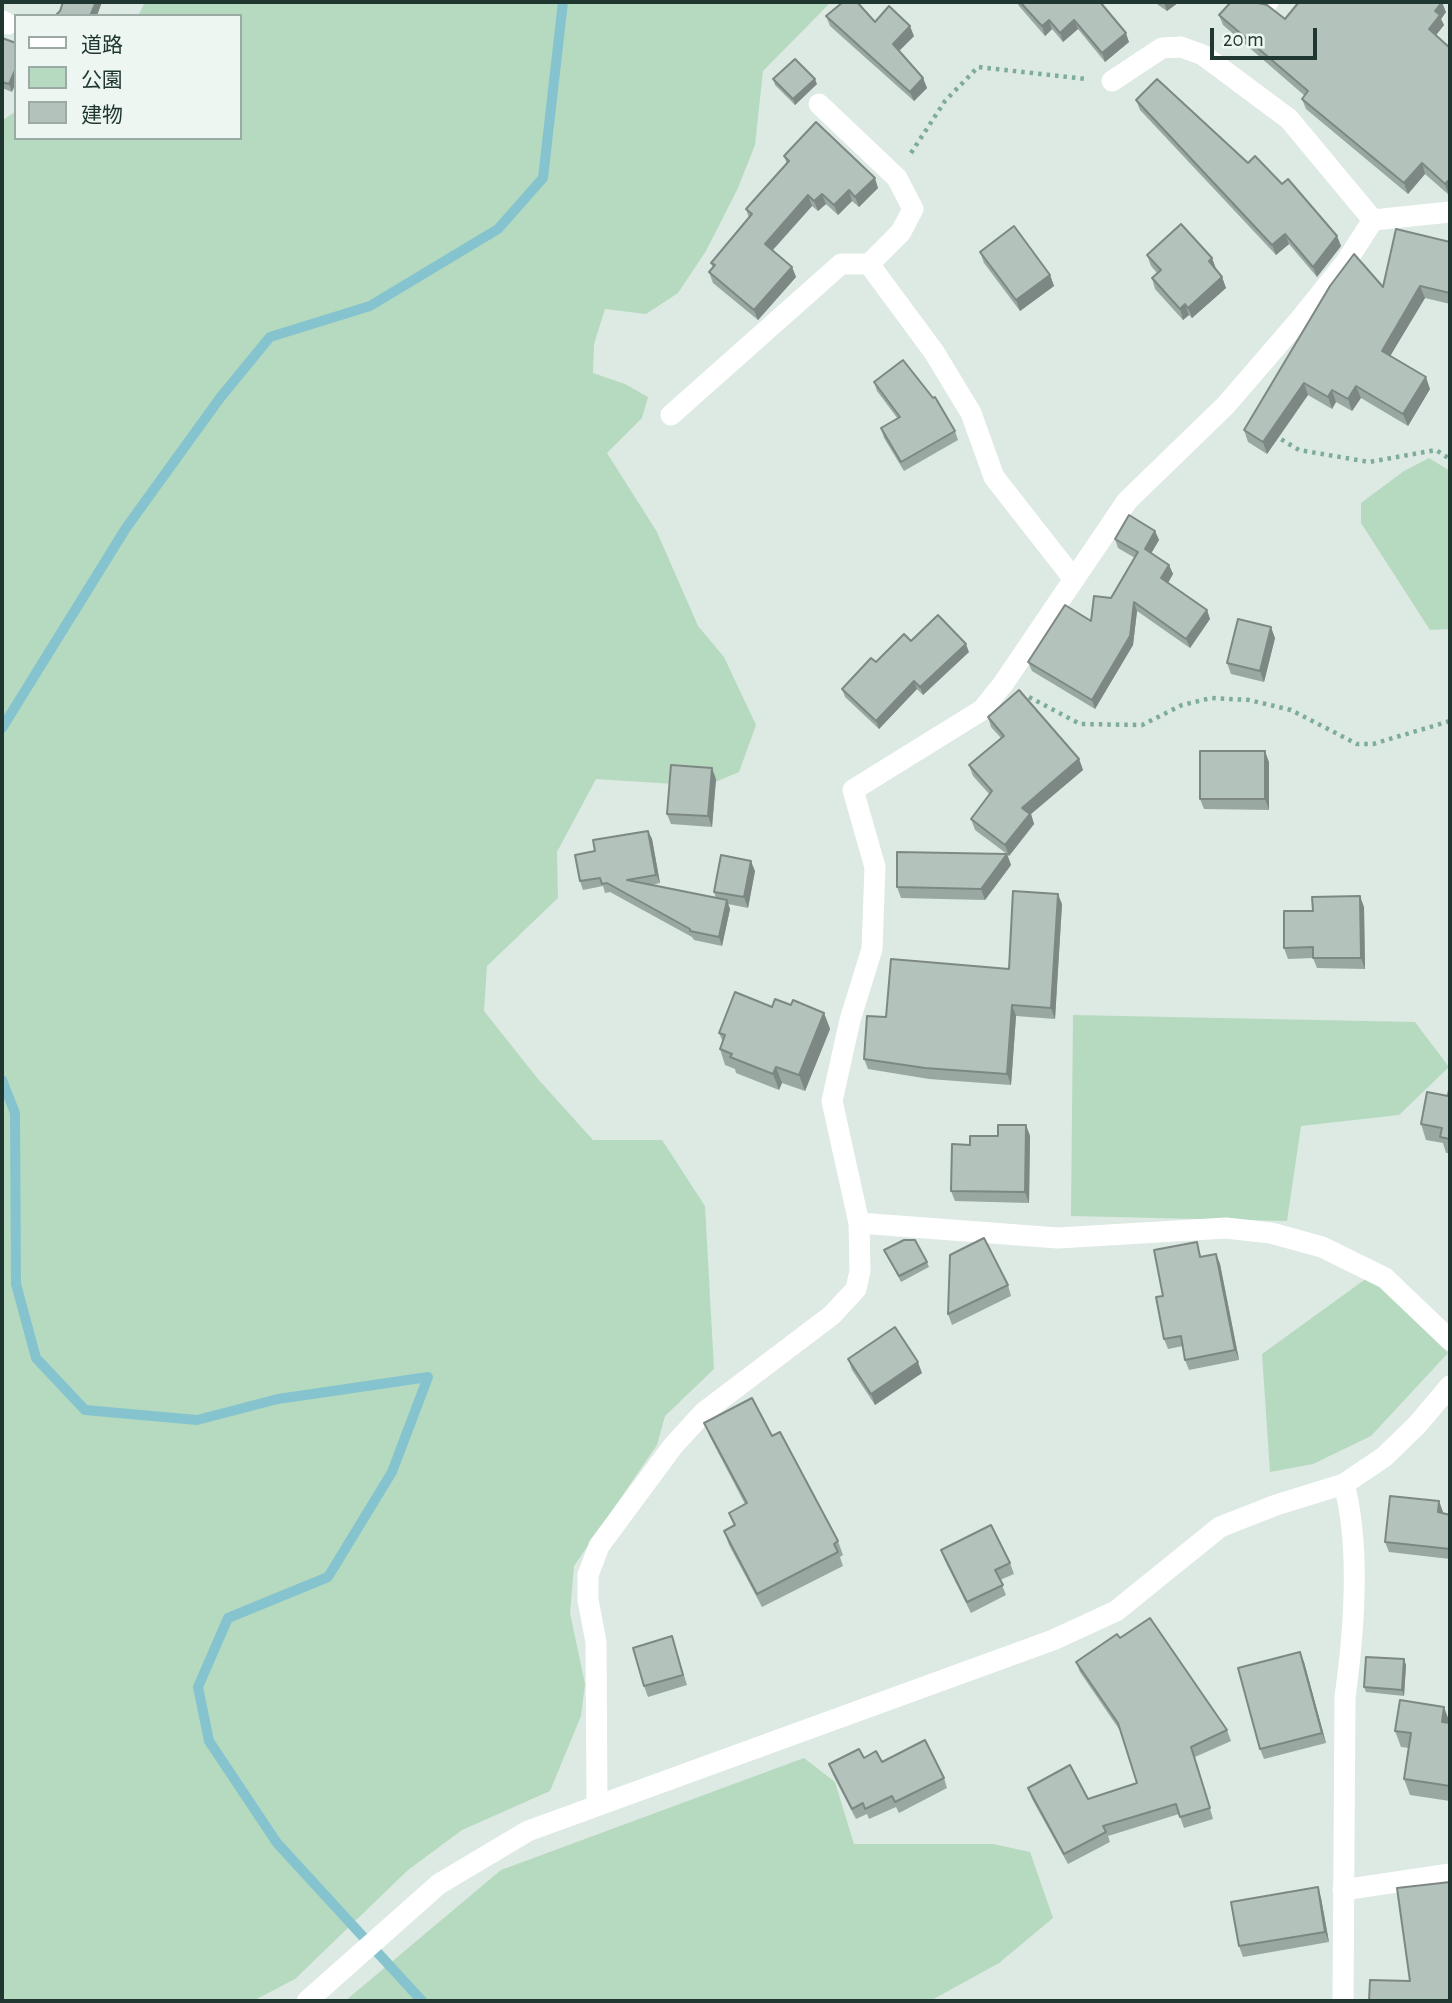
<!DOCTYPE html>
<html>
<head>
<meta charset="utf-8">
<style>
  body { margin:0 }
  #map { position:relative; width:1452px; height:2003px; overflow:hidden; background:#dde9e3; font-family:"Alegreya Sans","Noto Sans JP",sans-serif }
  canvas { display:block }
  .frame { position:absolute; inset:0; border:4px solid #1f3730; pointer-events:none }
  .legend { position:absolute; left:14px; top:14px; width:228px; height:126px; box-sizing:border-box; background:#edf6f1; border:2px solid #9baaa4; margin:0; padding:9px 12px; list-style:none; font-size:21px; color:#1f3730 }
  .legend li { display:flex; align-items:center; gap:14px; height:35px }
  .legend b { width:35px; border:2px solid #9baaa4 }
  .scale { position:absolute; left:1210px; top:28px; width:107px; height:32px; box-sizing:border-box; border:4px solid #1f3730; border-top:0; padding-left:9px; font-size:21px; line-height:24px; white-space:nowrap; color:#1f3730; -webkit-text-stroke:5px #edf6f1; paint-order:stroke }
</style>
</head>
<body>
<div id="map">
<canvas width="1452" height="2003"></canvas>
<div class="frame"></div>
<ul class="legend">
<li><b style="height:9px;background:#fff"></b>道路</li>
<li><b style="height:19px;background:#b6dabf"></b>公園</li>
<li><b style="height:19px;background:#b3c3bc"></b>建物</li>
</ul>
<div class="scale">20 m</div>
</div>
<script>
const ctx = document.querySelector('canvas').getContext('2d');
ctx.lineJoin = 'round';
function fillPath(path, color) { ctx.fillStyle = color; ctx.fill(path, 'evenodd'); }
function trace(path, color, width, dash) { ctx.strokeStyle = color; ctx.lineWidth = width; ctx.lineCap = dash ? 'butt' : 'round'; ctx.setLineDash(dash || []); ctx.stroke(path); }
fillPath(new Path2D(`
  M 145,2 L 831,2 L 763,71 L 755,145 L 738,188 L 706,251 L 678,293 L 646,314 L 605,309 L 594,344 L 593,373 L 625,384 L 648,397 L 642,418 L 607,453 L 657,532 L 698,626 L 724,657 L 756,725 L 739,772 L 706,786 L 596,779 L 557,852 L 558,898 L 487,966 L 484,1011 L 538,1079 L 593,1140 L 662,1140 L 705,1206 L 714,1369 L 665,1416 L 657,1445 L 574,1566 L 570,1613 L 585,1684 L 581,1716 L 550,1791 L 462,1830 L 408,1870 L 295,1979 L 253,2001 L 2,2001 L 2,121 L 16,111 L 16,138 L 240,138 L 240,16 L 138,16 Z
  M 1429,458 L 1450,471 L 1450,629 L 1430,630 L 1361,523 L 1361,503 L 1404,471 Z
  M 1073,1015 L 1415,1022 L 1449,1067 L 1399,1115 L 1301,1126 L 1287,1221 L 1071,1216 Z
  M 1367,1278 L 1388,1291 L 1448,1353 L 1371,1436 L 1313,1464 L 1270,1472 L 1262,1354 Z
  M 804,1758 L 835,1782 L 854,1844 L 993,1844 L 1030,1852 L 1053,1918 L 999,1963 L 930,2001 L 345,2001 L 501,1870 Z`), '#b6dabf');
trace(new Path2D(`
  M 2,728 L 126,528 L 220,398 L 270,337 L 370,306 L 498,229 L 543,178 L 563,2
  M 2,1080 L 15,1113 L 16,1284 L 36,1358 L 85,1410 L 197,1420 L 278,1399 L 428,1377 L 392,1472 L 328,1577 L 228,1618 L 198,1687 L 209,1741 L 277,1843 L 422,2001`), '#85c4ce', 10);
trace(new Path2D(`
  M 911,153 L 945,101 L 978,67 L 1086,79
  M 1274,435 L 1299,450 L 1369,462 L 1436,450 L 1450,459
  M 1029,697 L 1080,724 L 1142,725 L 1182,705 L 1211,698 L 1249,700 L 1291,710 L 1357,744 L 1373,744 L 1450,721`), '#7eac9c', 4.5, [3.5, 5]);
trace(new Path2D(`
  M 1267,3 L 1268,2
  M 2,21 L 8,24
  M 1112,81 L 1162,48 L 1181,47 L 1203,55 L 1289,119 L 1373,220
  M 819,104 L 897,178 L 913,209 L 901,232 L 869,264 L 934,352 L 971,413 L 994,477 L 1073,578
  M 1450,212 L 1373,220 L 1346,262 L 1301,318 L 1226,405 L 1127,501 L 1003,684 L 982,710 L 853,790 L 875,867 L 872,949 L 850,1020 L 832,1101 L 859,1223 L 1058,1238 L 1226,1228 L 1271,1233 L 1322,1247 L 1385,1278 L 1450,1340
  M 671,415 L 841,264 L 869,264
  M 597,1803 L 596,1642 L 588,1600 L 588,1575 L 599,1546 L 673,1446 L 704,1412 L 832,1315 L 856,1289 L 860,1271 L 859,1223
  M 1343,1890 L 1450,1874
  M 307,2001 L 439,1884 L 528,1831 L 1053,1640 L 1116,1611 L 1220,1527 L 1276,1505 L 1344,1484 L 1384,1457 L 1417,1425 L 1450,1386
  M 1343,2001 L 1345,1697 C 1354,1632 1361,1548 1344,1484`), '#fff', 21);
fillPath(new Path2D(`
  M 1017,2 L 1100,2 L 1129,42 L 1105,62 L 1078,29 L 1063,42 L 1052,29 L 1045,36 L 1019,6 Z
  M 1154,2 L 1179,2 L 1167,11 Z
  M 1446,12 L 1441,19 L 1444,25 L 1436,35 L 1449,195 L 1425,174 L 1408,194 L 1306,109 L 1302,99 L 1305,96 L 1223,25 L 1219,15 L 1285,19 Z
  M 826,16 L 875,22 L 914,36 L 899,51 L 923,78 L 927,88 L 914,101 L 830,26 Z
  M 2,38 L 12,92 L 2,88 Z
  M 773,79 L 817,84 L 795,105 L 775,85 Z
  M 1136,100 L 1248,163 L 1282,184 L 1337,236 L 1341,246 L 1317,277 L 1289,244 L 1276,255 L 1140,110 Z
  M 784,156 L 878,188 L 859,207 L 852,201 L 838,215 L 826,204 L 818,211 L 812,206 L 773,250 L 792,267 L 796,277 L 758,320 L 713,283 L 709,272 L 713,268 L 711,263 L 749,218 L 746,209 L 787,164 Z
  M 1450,242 L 1450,304 L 1425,298 L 1390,356 L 1430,389 L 1408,426 L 1361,398 L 1352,411 L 1336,402 L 1332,409 L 1308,395 L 1267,454 L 1248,442 L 1244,430 L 1383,287 Z
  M 980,252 L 1050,275 L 1054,286 L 1020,311 L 984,263 Z
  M 1147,255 L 1212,258 L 1216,269 L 1222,277 L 1226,288 L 1192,318 L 1189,315 L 1183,320 L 1155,289 L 1152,278 L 1157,273 L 1151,266 Z
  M 874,382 L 955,431 L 958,440 L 904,471 L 884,438 L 881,428 L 898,419 L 877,391 Z
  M 1155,531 L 1159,540 L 1151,553 L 1169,565 L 1173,574 L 1168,583 L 1207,610 L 1210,619 L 1190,648 L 1137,611 L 1133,645 L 1095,709 L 1032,671 L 1028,662 L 1091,621 L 1111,598 L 1135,558 L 1118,548 L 1115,539 Z
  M 1275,638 L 1264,682 L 1231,674 L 1227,663 Z
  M 911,641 L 969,652 L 923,695 L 917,689 L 879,729 L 845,697 L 842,689 L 876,662 Z
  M 988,717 L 1079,759 L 1083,770 L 1031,814 L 1034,824 L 1009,856 L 1007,854 L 1011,865 L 985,900 L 901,898 L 897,887 L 1007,854 L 975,830 L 971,819 L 990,795 L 973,776 L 969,765 L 1001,738 L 991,727 Z
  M 1269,762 L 1269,810 L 1204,809 L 1200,799 Z
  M 716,779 L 712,827 L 671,824 L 667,814 Z
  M 648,831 L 652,839 L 660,883 L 652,885 L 716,898 L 714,892 L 755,871 L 748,908 L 728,904 L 730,909 L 722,946 L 694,940 L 692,937 L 610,892 L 605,893 L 603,886 L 583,890 L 580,881 L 595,851 Z
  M 1062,904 L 1055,1019 L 1016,1016 L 1011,1085 L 929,1079 L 868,1069 L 864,1059 L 886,1017 L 1009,969 Z
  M 1364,907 L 1365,969 L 1317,968 L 1313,958 L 1288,959 L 1284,948 L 1313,911 Z
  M 791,1005 L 824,1013 L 830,1029 L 805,1091 L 782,1083 L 779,1090 L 736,1073 L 735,1069 L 725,1065 L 720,1049 L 723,1042 L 719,1033 L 772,1007 Z
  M 1450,1084 L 1450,1153 L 1446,1153 L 1443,1143 L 1426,1140 L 1421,1124 L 1448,1096 Z
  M 1026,1125 L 1030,1136 L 1029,1203 L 955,1201 L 951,1191 L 970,1145 L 998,1136 Z
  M 1197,1242 L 1201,1257 L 1216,1254 L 1220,1264 L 1239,1360 L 1189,1370 L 1185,1360 L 1183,1346 L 1168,1349 L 1164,1339 L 1163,1296 Z
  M 884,1250 L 927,1262 L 929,1267 L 901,1282 Z
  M 1008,1285 L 1011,1296 L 952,1325 L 948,1314 Z
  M 848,1359 L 922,1373 L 875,1405 L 852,1370 Z
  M 704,1423 L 772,1436 L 838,1541 L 843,1555 L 840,1557 L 843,1566 L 762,1607 L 729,1545 L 724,1531 L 734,1526 L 729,1513 L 745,1504 L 710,1437 Z
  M 1439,1501 L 1443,1513 L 1450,1515 L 1450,1559 L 1389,1552 L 1385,1542 Z
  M 941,1550 L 1010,1563 L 1014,1574 L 1000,1580 L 1006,1595 L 971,1613 L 945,1561 Z
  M 672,1636 L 687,1685 L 648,1697 L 644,1686 Z
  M 1120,1638 L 1227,1730 L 1231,1741 L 1195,1757 L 1213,1819 L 1184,1828 L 1179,1814 L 1108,1836 L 1110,1842 L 1068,1864 L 1032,1799 L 1028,1788 L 1088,1799 L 1137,1783 L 1121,1732 L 1080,1672 L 1076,1662 Z
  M 1304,1662 L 1326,1743 L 1264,1759 L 1260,1749 Z
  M 1406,1665 L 1404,1696 L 1366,1692 L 1364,1687 Z
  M 1450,1723 L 1450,1801 L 1410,1795 L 1404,1779 L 1409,1748 L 1401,1747 L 1395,1731 Z
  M 864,1758 L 944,1778 L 947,1788 L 899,1813 L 896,1807 L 869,1819 L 867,1814 L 856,1819 L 833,1775 L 829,1764 Z
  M 1321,1898 L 1329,1942 L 1243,1957 L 1239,1946 Z`), '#9aa8a2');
fillPath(new Path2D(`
  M 96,2 L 102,2 L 97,16 L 90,16 Z
  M 1164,2 L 1179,2 L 1167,11 Z
  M 1442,2 L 1446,12 L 1441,19 L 1444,25 L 1433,39 L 1429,29 L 1435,11 Z
  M 1049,20 L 1052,29 L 1045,36 L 1042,26 Z
  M 1074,20 L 1078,29 L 1063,42 L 1060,33 Z
  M 910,26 L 914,36 L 897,53 L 893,44 Z
  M 1126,33 L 1129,42 L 1105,62 L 1102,53 Z
  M 16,68 L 16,83 L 12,92 L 9,84 Z
  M 923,78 L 927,88 L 914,101 L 910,92 Z
  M 815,79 L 817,84 L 795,105 L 793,99 Z
  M 1422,163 L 1425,174 L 1408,194 L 1404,183 Z
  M 875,178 L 878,188 L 859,207 L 855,197 Z
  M 1450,179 L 1450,194 L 1449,195 L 1445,184 Z
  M 849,190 L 852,201 L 838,215 L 834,205 Z
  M 822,194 L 826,204 L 818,211 L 814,201 Z
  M 808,195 L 812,206 L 769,254 L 765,244 Z
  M 1285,234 L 1289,244 L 1276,255 L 1272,245 Z
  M 1337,236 L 1341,246 L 1317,277 L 1313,267 Z
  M 1212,258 L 1216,269 L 1209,261 Z
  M 792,267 L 796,277 L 758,320 L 754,310 Z
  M 1050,275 L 1054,286 L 1020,311 L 1016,300 Z
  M 1222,277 L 1226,288 L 1192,318 L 1188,308 Z
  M 1420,286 L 1425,298 L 1386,363 L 1382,351 Z
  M 1185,304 L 1189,315 L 1183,320 L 1180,309 Z
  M 1426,377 L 1430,389 L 1408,426 L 1403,414 Z
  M 1304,383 L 1308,395 L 1267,454 L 1263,442 Z
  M 1356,386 L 1361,398 L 1352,411 L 1348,399 Z
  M 1332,390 L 1336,402 L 1332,409 L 1328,397 Z
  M 1155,531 L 1159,540 L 1148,559 L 1145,549 Z
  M 1169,565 L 1173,574 L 1165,588 L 1161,578 Z
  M 1134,602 L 1137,611 L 1133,645 L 1095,709 L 1092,700 Z
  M 1207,610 L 1210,619 L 1190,648 L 1186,639 Z
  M 1271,627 L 1275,638 L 1264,682 L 1260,671 Z
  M 966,644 L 969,652 L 923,695 L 920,687 Z
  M 914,681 L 917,689 L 879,729 L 876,721 Z
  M 1265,751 L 1269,762 L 1269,810 L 1265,799 Z
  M 1079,759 L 1083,770 L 1031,814 L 1034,824 L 1009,856 L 1005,845 L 1022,808 Z
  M 712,768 L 716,779 L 712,827 L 708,816 Z
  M 648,831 L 652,839 L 660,883 L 656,875 Z
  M 1007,854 L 1011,865 L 985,900 L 981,889 Z
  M 751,861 L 755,871 L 748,908 L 744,897 Z
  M 1058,894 L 1062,904 L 1055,1019 L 1051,1008 Z
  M 1360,896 L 1364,907 L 1365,969 L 1361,958 Z
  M 727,900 L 730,909 L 722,946 L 719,937 Z
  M 1012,1005 L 1016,1016 L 1011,1085 L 1007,1074 Z
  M 824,1013 L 830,1029 L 805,1091 L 799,1075 Z
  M 776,1067 L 782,1083 L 779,1090 L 773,1074 Z
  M 1026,1125 L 1030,1136 L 1029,1203 L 1025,1192 Z
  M 1216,1254 L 1220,1264 L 1239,1360 L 1235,1350 Z
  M 918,1362 L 922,1373 L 875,1405 L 871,1394 Z
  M 1439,1501 L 1443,1512 L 1442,1523 L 1438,1512 Z
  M 1300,1652 L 1304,1662 L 1326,1743 L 1322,1733 Z
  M 1404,1659 L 1406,1665 L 1404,1696 L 1402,1690 Z
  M 1444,1707 L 1450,1723 L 1442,1722 Z
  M 1318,1887 L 1321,1898 L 1329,1942 L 1325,1932 Z`), '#7d8884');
const building = new Path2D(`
  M 63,2 L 96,2 L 90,16 L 55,16 L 60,11 Z
  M 843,2 L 857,2 L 875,22 L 889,6 L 910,26 L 893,44 L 923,78 L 910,92 L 826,16 Z
  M 1020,2 L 1100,2 L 1126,33 L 1102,53 L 1074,20 L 1060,33 L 1049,20 L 1042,26 Z
  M 1231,2 L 1254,2 L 1267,5 L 1285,19 L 1299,2 L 1442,2 L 1435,11 L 1440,15 L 1429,29 L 1450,48 L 1450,179 L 1445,184 L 1422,163 L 1404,183 L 1302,99 L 1308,91 L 1219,15 Z
  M 2,38 L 16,43 L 16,68 L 9,84 L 2,82 Z
  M 795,59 L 815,79 L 793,99 L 773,79 Z
  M 1157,79 L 1248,163 L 1255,156 L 1282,184 L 1288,179 L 1337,236 L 1313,267 L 1285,234 L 1272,245 L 1136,100 Z
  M 816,122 L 875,178 L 855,197 L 849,190 L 834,205 L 822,194 L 814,201 L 808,195 L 765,244 L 792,267 L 754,310 L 709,272 L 715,265 L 711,263 L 752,214 L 746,209 L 789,161 L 784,156 Z
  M 1181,224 L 1212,258 L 1209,261 L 1222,277 L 1188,308 L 1185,304 L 1180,309 L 1152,278 L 1161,270 L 1147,255 Z
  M 1014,226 L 1050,275 L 1016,300 L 980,252 Z
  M 1396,229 L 1450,242 L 1450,293 L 1420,286 L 1382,351 L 1426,377 L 1403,414 L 1356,386 L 1348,399 L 1332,390 L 1328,397 L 1304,383 L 1263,442 L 1244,430 L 1330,286 L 1354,254 L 1383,287 Z
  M 903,360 L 933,398 L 935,397 L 955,431 L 901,462 L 881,428 L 900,417 L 874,382 Z
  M 1129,515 L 1155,531 L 1145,549 L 1169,565 L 1161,578 L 1207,610 L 1186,639 L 1134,602 L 1130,636 L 1092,700 L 1028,662 L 1065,605 L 1091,621 L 1094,596 L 1111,598 L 1138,552 L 1115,539 Z
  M 938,615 L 966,644 L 920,687 L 914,681 L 876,721 L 842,689 L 871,658 L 876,662 L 904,634 L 911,641 Z
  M 1238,619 L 1271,627 L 1260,671 L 1227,663 Z
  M 1019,690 L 1079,759 L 1022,808 L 1030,814 L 1005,845 L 971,819 L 992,791 L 969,765 L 1004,736 L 988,717 Z
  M 1200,751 L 1265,751 L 1265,799 L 1200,799 Z
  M 671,765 L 712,768 L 708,816 L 667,814 Z
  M 648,831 L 656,875 L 627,880 L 727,900 L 719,937 L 690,931 L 690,929 L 607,883 L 602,884 L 600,878 L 580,881 L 575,855 L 595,851 L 593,840 Z
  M 897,852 L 1007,854 L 981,889 L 897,887 Z
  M 721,855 L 751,861 L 744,897 L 714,892 Z
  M 1013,891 L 1058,894 L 1051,1008 L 1012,1005 L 1007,1074 L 925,1068 L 864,1059 L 867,1016 L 886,1017 L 891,959 L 1009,969 Z
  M 1360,896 L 1361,958 L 1313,958 L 1313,947 L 1284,948 L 1284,911 L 1313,911 L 1312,897 Z
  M 735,992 L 772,1007 L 775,999 L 791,1005 L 793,1000 L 824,1013 L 799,1075 L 776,1067 L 773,1074 L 730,1057 L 732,1054 L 720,1049 L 725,1035 L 719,1033 Z
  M 1450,1084 L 1450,1139 L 1440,1137 L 1442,1128 L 1421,1124 L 1427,1092 L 1448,1096 Z
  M 998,1125 L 1026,1125 L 1025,1192 L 951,1191 L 952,1144 L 970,1145 L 970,1136 L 998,1136 Z
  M 984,1238 L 1008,1285 L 948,1314 L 950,1255 Z
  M 904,1240 L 915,1240 L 927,1262 L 899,1276 L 884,1250 Z
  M 1197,1242 L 1200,1257 L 1216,1254 L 1235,1350 L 1185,1360 L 1181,1336 L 1164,1339 L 1156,1297 L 1163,1296 L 1154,1250 Z
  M 895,1327 L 918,1362 L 871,1394 L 848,1359 Z
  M 752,1398 L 772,1436 L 780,1432 L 838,1541 L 834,1544 L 838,1552 L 757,1594 L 724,1531 L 735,1525 L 729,1513 L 747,1503 L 704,1423 Z
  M 1390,1496 L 1439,1501 L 1438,1512 L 1450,1515 L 1450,1549 L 1385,1542 Z
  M 991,1525 L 1010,1563 L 995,1570 L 1003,1585 L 967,1602 L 941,1550 Z
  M 1150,1618 L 1227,1730 L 1191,1747 L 1210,1808 L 1180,1817 L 1176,1804 L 1103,1826 L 1106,1832 L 1064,1854 L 1028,1788 L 1070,1765 L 1088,1799 L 1137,1783 L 1118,1723 L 1076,1662 L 1117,1634 L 1120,1638 Z
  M 672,1636 L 683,1675 L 644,1686 L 633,1648 Z
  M 1300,1652 L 1322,1733 L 1260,1749 L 1238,1668 Z
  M 1366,1657 L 1404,1659 L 1402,1690 L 1364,1687 Z
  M 1400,1700 L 1444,1707 L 1442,1722 L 1450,1723 L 1450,1786 L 1404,1779 L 1411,1733 L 1395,1731 Z
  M 925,1740 L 944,1778 L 895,1802 L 892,1796 L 865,1809 L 863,1803 L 852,1809 L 829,1764 L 859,1749 L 864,1758 L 876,1751 L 882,1762 Z
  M 1450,1882 L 1450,2001 L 1369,2001 L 1370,1980 L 1410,1981 L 1397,1888 Z
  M 1318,1887 L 1325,1932 L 1239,1946 L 1231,1902 Z`);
fillPath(building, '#b3c3bc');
trace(building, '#7d8884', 2);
</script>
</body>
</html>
